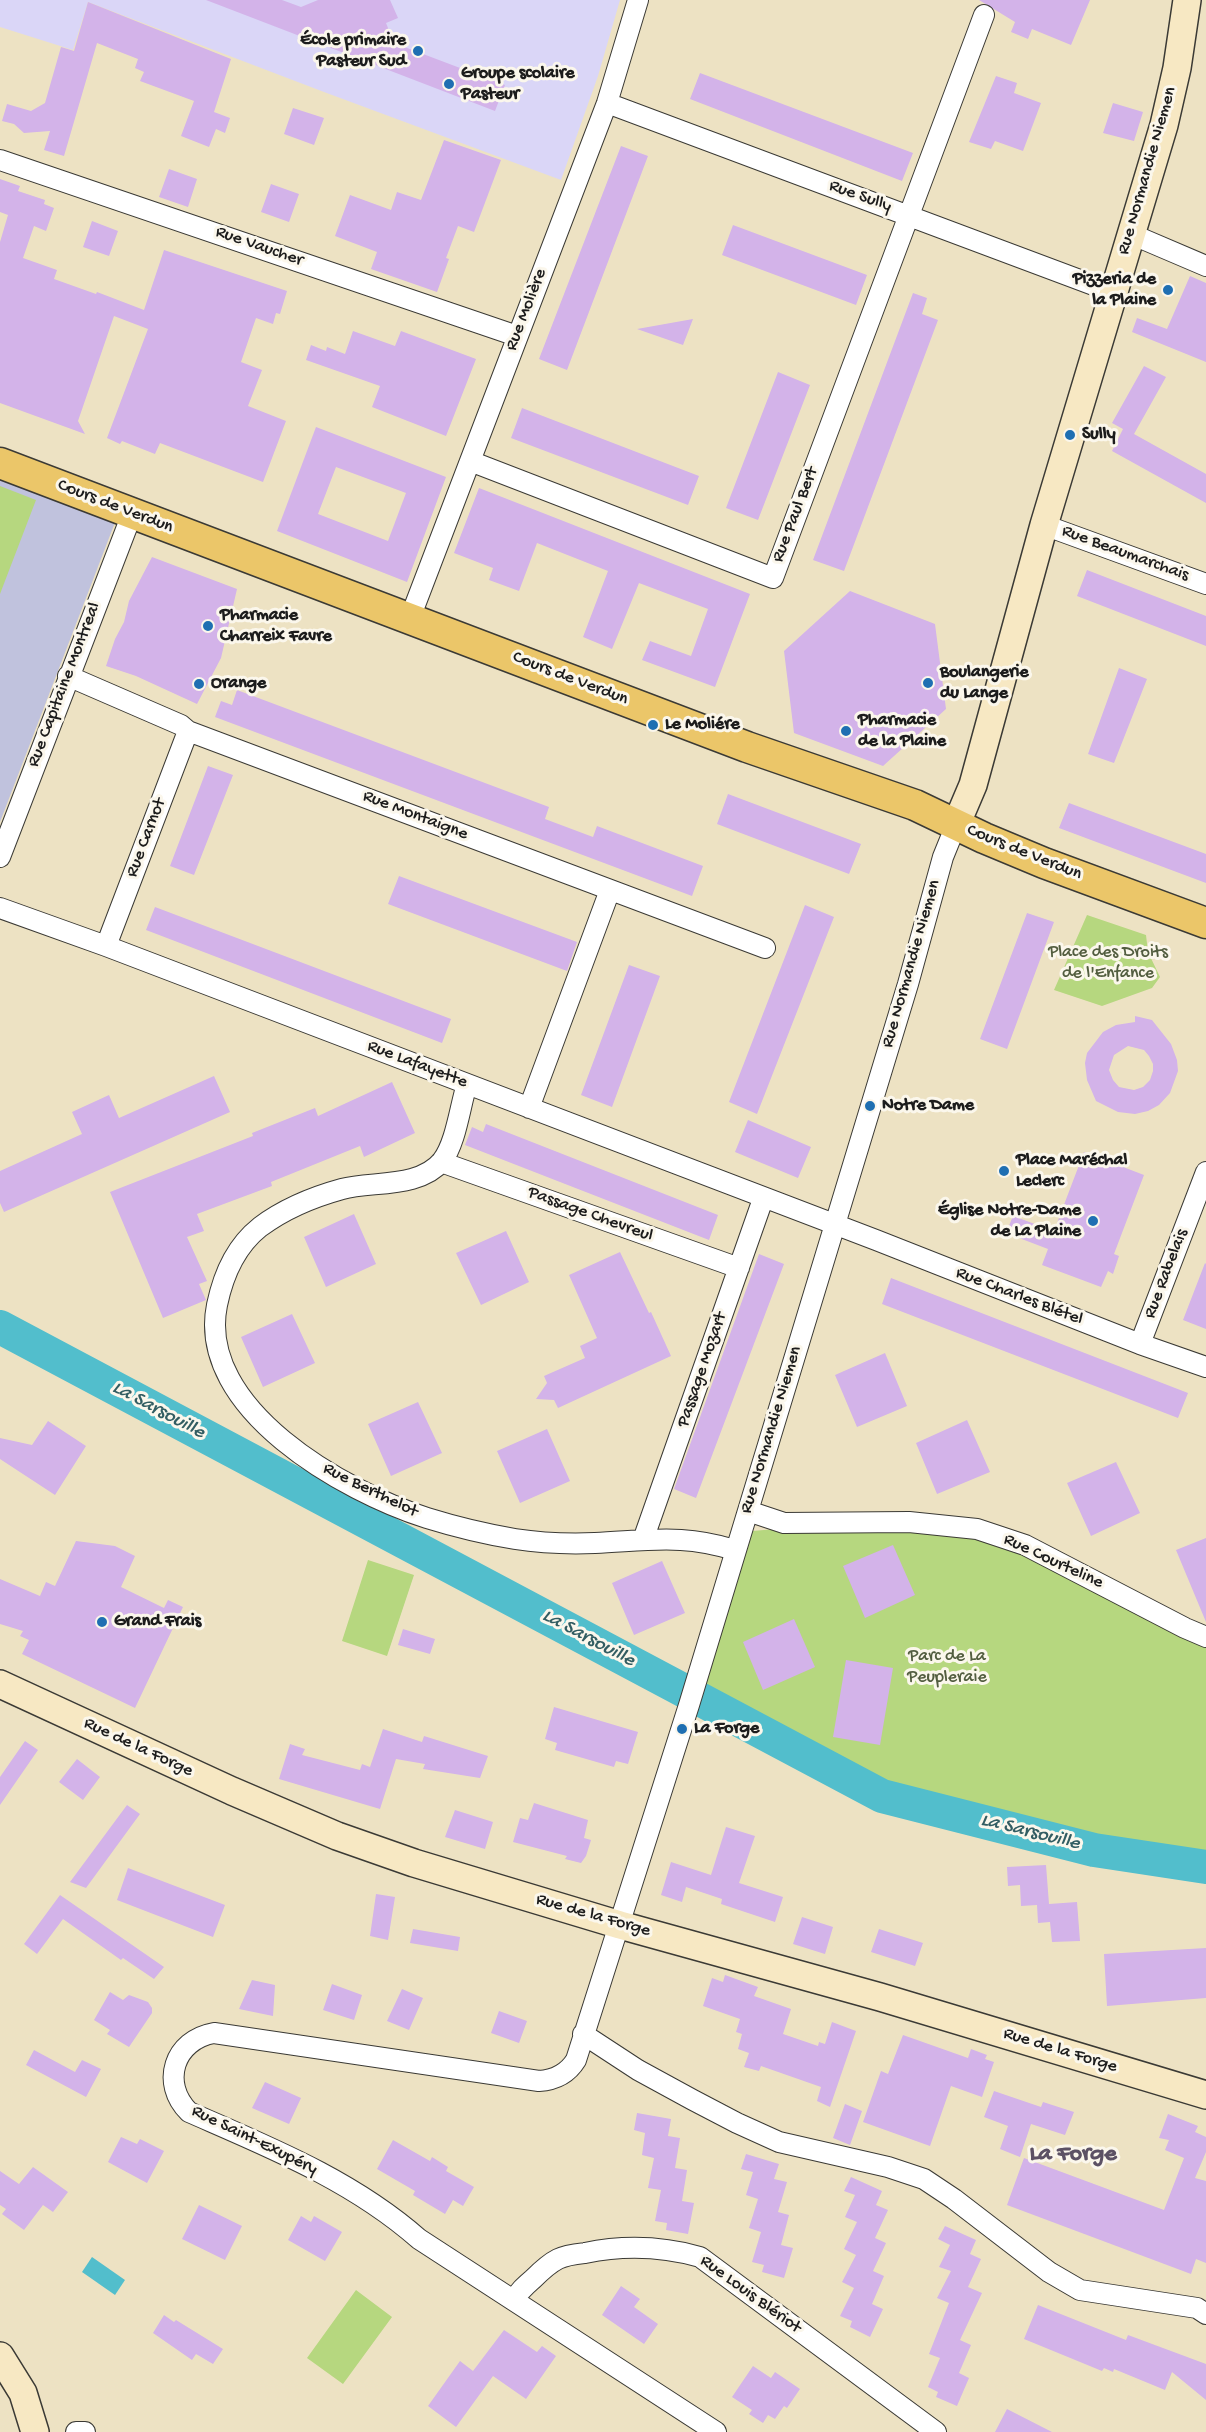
<!DOCTYPE html>
<html>
<head>
<meta charset="utf-8">
<style>
  body { margin:0 }
  canvas { display:block; background:#ede2c3 }
</style>
</head>
<body>
<canvas width="1206" height="2432"></canvas>
<script>
const ctx = document.querySelector('canvas').getContext('2d');
ctx.lineJoin = 'round';
function fillPath(path, color) { ctx.fillStyle = color; ctx.fill(path, 'evenodd'); }
function trace(path, color, width, dash) { ctx.strokeStyle = color; ctx.lineWidth = width; ctx.lineCap = dash ? 'butt' : 'round'; ctx.setLineDash(dash || []); ctx.stroke(path); }
function label(font, color, halo, rows, align = 'center') {
  ctx.font = font + ' "Gochi Hand",sans-serif'; ctx.lineWidth = 6; ctx.setLineDash([]); ctx.textBaseline = 'middle'; ctx.strokeStyle = halo; ctx.fillStyle = color; for (const [text, x, y, turn = 0] of rows) {
    ctx.save(); ctx.translate(x, y); ctx.rotate((+turn || 0) * Math.PI / 180); ctx.textAlign = isNaN(turn) ? turn : align; if (halo) ctx.strokeText(text, 0, 0); ctx.fillText(text, 0, 0); ctx.restore();
  }
}
fillPath(new Path2D(`
  M 0,0 L 620,0 L 598,76 L 561,180 L 324,92 L 88,2 L 73,50 L 0,27 Z`), '#dad6f7');
fillPath(new Path2D(`
  M 0,471 L 119,512 L 0,822 Z`), '#c0c2dd');
fillPath(new Path2D(`
  M 0,486 L 36,500 L 0,594 Z
  M 1087,915 L 1146,935 L 1148,952 L 1160,977 L 1152,988 L 1102,1006 L 1054,990 Z
  M 833,1524 L 977,1529 L 1206,1637 L 1206,1867 L 1094,1850 L 882,1796 L 796,1750 L 697,1678 L 741,1532 Z
  M 368,1560 L 414,1575 L 387,1656 L 342,1641 Z
  M 356,2290 L 392,2317 L 343,2384 L 307,2358 Z`), '#b6d77f');
fillPath(new Path2D(`
  M 92,2257 L 125,2280 L 115,2295 L 82,2272 Z`), '#52becc');
trace(new Path2D(`
  M 0,1327 L 882,1796 L 1094,1850 L 1206,1867`), '#52becc', 34);
fillPath(new Path2D(`
  M 206,0 L 282,0 L 301,7 L 318,0 L 390,0 L 398,18 L 386,23 L 394,43 L 505,85 L 495,111 Z
  M 979,0 L 1090,0 L 1071,45 L 1032,29 L 1028,39 L 1011,32 L 1015,22 Z
  M 88,2 L 231,59 L 214,112 L 230,118 L 225,133 L 216,129 L 209,147 L 181,136 L 194,101 L 140,81 L 144,72 L 135,68 L 138,59 L 97,43 L 64,156 L 44,150 L 50,131 L 24,133 L 14,124 L 2,121 L 7,104 L 31,111 L 45,103 L 61,47 L 74,51 Z
  M 700,73 L 913,153 L 902,181 L 690,99 Z
  M 996,76 L 1017,83 L 1014,93 L 1041,103 L 1023,151 L 995,141 L 991,149 L 969,142 Z
  M 1113,103 L 1143,112 L 1134,141 L 1103,133 Z
  M 293,108 L 324,118 L 314,145 L 284,134 Z
  M 444,140 L 501,160 L 474,232 L 458,226 L 446,258 L 449,259 L 437,292 L 371,269 L 377,252 L 335,236 L 350,195 L 391,210 L 397,192 L 421,200 Z
  M 621,146 L 648,156 L 567,370 L 539,359 Z
  M 169,169 L 197,179 L 188,207 L 159,197 Z
  M 0,179 L 20,186 L 18,191 L 45,200 L 44,204 L 54,208 L 46,231 L 34,226 L 23,258 L 57,270 L 54,279 L 96,294 L 97,292 L 144,310 L 164,250 L 287,291 L 280,314 L 276,313 L 273,324 L 256,318 L 241,362 L 262,370 L 248,406 L 286,421 L 263,482 L 160,443 L 155,454 L 122,441 L 120,444 L 107,438 L 148,329 L 114,316 L 78,421 L 85,434 L 0,403 L 0,242 L 8,215 L 0,212 Z
  M 271,184 L 299,194 L 289,222 L 261,212 Z
  M 92,221 L 118,231 L 109,256 L 83,247 Z
  M 733,225 L 867,275 L 856,305 L 722,255 Z
  M 1190,276 L 1206,283 L 1206,362 L 1132,332 L 1137,318 L 1167,329 Z
  M 913,293 L 927,298 L 922,314 L 938,320 L 844,571 L 813,560 Z
  M 693,319 L 683,345 L 637,329 Z
  M 353,331 L 395,346 L 401,331 L 476,359 L 446,436 L 372,407 L 380,386 L 306,360 L 311,345 L 326,351 L 327,347 L 345,354 Z
  M 1144,366 L 1166,377 L 1134,434 L 1206,474 L 1206,503 L 1112,451 L 1123,429 L 1112,423 Z
  M 778,372 L 810,385 L 758,520 L 726,508 Z
  M 522,408 L 699,476 L 688,505 L 511,438 Z
  M 316,427 L 446,477 L 407,582 L 277,531 ZM 336,467 L 406,493 L 388,541 L 318,514 Z
  M 479,488 L 750,594 L 715,687 L 642,660 L 650,641 L 691,656 L 708,609 L 639,583 L 612,649 L 583,637 L 608,571 L 537,543 L 519,591 L 489,580 L 493,568 L 454,553 Z
  M 152,557 L 237,589 L 221,658 L 197,704 L 136,676 L 106,666 L 115,639 L 124,622 L 129,601 Z
  M 1087,570 L 1206,616 L 1206,646 L 1077,596 Z
  M 850,591 L 935,624 L 946,709 L 883,766 L 794,733 L 784,651 Z
  M 1119,668 L 1147,679 L 1114,763 L 1088,754 Z
  M 237,690 L 549,807 L 545,819 L 593,837 L 597,826 L 703,866 L 692,896 L 215,717 L 221,701 L 232,705 Z
  M 208,766 L 233,775 L 194,875 L 170,866 Z
  M 728,794 L 861,844 L 849,874 L 717,824 Z
  M 1069,803 L 1206,854 L 1206,883 L 1059,828 Z
  M 399,876 L 577,942 L 567,971 L 388,904 Z
  M 805,905 L 834,917 L 757,1114 L 729,1102 Z
  M 155,907 L 451,1019 L 442,1043 L 146,930 Z
  M 1027,913 L 1054,922 L 1007,1049 L 980,1039 Z
  M 629,965 L 660,976 L 612,1107 L 581,1095 Z
  M 1135,1016 L 1152,1020 L 1171,1044 L 1177,1060 L 1178,1071 L 1170,1093 L 1159,1105 L 1148,1111 L 1135,1114 L 1118,1112 L 1096,1101 L 1087,1080 L 1085,1063 L 1087,1053 L 1103,1032 L 1116,1025 L 1135,1022 ZM 1128,1046 L 1144,1050 L 1149,1056 L 1153,1064 L 1153,1071 L 1150,1080 L 1143,1087 L 1134,1090 L 1119,1087 L 1113,1080 L 1109,1070 L 1114,1055 Z
  M 214,1076 L 230,1112 L 4,1212 L 0,1203 L 0,1171 L 82,1134 L 72,1112 L 109,1095 L 119,1118 Z
  M 392,1082 L 415,1133 L 364,1157 L 360,1146 L 271,1182 L 272,1186 L 197,1214 L 204,1231 L 187,1237 L 207,1281 L 199,1284 L 206,1300 L 163,1318 L 110,1192 L 253,1136 L 252,1133 L 315,1108 L 318,1116 Z
  M 748,1120 L 811,1147 L 798,1178 L 735,1152 Z
  M 486,1124 L 718,1215 L 709,1240 L 465,1145 L 472,1127 L 483,1132 Z
  M 1084,1152 L 1144,1175 L 1114,1254 L 1119,1256 L 1113,1274 L 1108,1271 L 1101,1287 L 1042,1265 L 1048,1249 L 1006,1233 L 1013,1216 L 1054,1231 Z
  M 354,1214 L 376,1264 L 326,1287 L 304,1237 Z
  M 506,1231 L 529,1282 L 481,1305 L 456,1253 Z
  M 620,1252 L 649,1313 L 651,1312 L 671,1356 L 558,1408 L 554,1400 L 536,1399 L 547,1383 L 544,1376 L 585,1358 L 580,1346 L 597,1338 L 569,1275 Z
  M 759,1254 L 784,1264 L 696,1498 L 674,1489 Z
  M 1205,1263 L 1206,1264 L 1206,1329 L 1183,1320 Z
  M 891,1278 L 1188,1393 L 1178,1418 L 882,1304 Z
  M 292,1314 L 315,1363 L 263,1387 L 241,1337 Z
  M 885,1353 L 907,1406 L 857,1427 L 835,1375 Z
  M 418,1402 L 442,1453 L 391,1476 L 368,1424 Z
  M 967,1420 L 990,1472 L 937,1494 L 916,1443 Z
  M 48,1421 L 86,1446 L 55,1495 L 0,1459 L 0,1438 L 32,1445 Z
  M 547,1429 L 570,1481 L 520,1503 L 497,1451 Z
  M 1116,1462 L 1140,1513 L 1091,1536 L 1067,1483 Z
  M 1206,1538 L 1206,1622 L 1176,1550 Z
  M 76,1541 L 115,1546 L 135,1556 L 121,1587 L 164,1608 L 168,1600 L 183,1607 L 135,1708 L 22,1654 L 29,1640 L 20,1636 L 23,1631 L 0,1624 L 0,1579 L 40,1596 L 46,1582 L 55,1586 Z
  M 893,1545 L 915,1595 L 865,1618 L 843,1566 Z
  M 662,1561 L 685,1613 L 634,1635 L 612,1583 Z
  M 794,1619 L 815,1667 L 763,1690 L 743,1642 Z
  M 403,1629 L 435,1639 L 430,1654 L 398,1645 Z
  M 846,1660 L 893,1668 L 880,1745 L 833,1737 Z
  M 554,1707 L 638,1732 L 628,1764 L 616,1761 L 614,1767 L 555,1750 L 557,1743 L 545,1739 Z
  M 383,1729 L 422,1742 L 424,1736 L 488,1756 L 480,1778 L 423,1769 L 425,1764 L 396,1759 L 380,1809 L 279,1779 L 290,1744 L 305,1749 L 302,1755 L 360,1770 L 362,1764 L 370,1767 Z
  M 25,1741 L 38,1750 L 0,1805 L 0,1777 Z
  M 77,1759 L 100,1777 L 83,1800 L 59,1782 Z
  M 534,1803 L 588,1820 L 584,1838 L 591,1840 L 586,1856 L 581,1863 L 565,1859 L 567,1856 L 513,1842 L 520,1818 L 528,1820 Z
  M 127,1805 L 140,1814 L 86,1888 L 70,1882 Z
  M 455,1810 L 493,1822 L 485,1849 L 445,1837 Z
  M 726,1827 L 755,1836 L 739,1883 L 783,1897 L 775,1922 L 721,1904 L 722,1899 L 686,1887 L 682,1902 L 661,1895 L 671,1862 L 711,1875 Z
  M 1046,1865 L 1049,1904 L 1077,1902 L 1080,1941 L 1052,1942 L 1050,1922 L 1038,1923 L 1037,1905 L 1021,1906 L 1020,1885 L 1008,1886 L 1007,1867 Z
  M 128,1868 L 225,1905 L 213,1937 L 117,1900 Z
  M 376,1894 L 395,1897 L 388,1940 L 370,1936 Z
  M 60,1895 L 164,1967 L 154,1979 L 123,1958 L 121,1960 L 63,1919 L 37,1954 L 24,1944 Z
  M 802,1917 L 833,1927 L 825,1954 L 793,1944 Z
  M 413,1929 L 460,1937 L 458,1951 L 410,1943 Z
  M 879,1929 L 923,1943 L 915,1966 L 871,1952 Z
  M 1206,1948 L 1206,1998 L 1107,2006 L 1104,1954 Z
  M 725,1975 L 758,1987 L 754,1996 L 791,2009 L 783,2034 L 818,2046 L 819,2042 L 825,2044 L 832,2022 L 856,2031 L 830,2107 L 817,2101 L 821,2087 L 761,2066 L 759,2071 L 744,2067 L 749,2053 L 738,2049 L 742,2034 L 736,2032 L 740,2019 L 703,2006 L 712,1978 L 723,1982 Z
  M 252,1980 L 275,1985 L 273,2016 L 239,2009 Z
  M 332,1984 L 362,1995 L 354,2020 L 323,2010 Z
  M 402,1989 L 423,1998 L 409,2030 L 387,2021 Z
  M 110,1992 L 123,2000 L 129,1995 L 148,2002 L 152,2008 L 152,2013 L 129,2047 L 107,2034 L 110,2030 L 94,2020 Z
  M 499,2011 L 527,2021 L 519,2043 L 491,2033 Z
  M 903,2035 L 968,2058 L 971,2049 L 987,2055 L 985,2059 L 994,2062 L 982,2097 L 951,2086 L 930,2146 L 863,2122 L 881,2071 L 888,2074 Z
  M 34,2050 L 75,2072 L 82,2060 L 101,2069 L 86,2097 L 26,2065 Z
  M 265,2082 L 301,2098 L 289,2124 L 252,2108 Z
  M 994,2091 L 1041,2107 L 1043,2102 L 1074,2112 L 1065,2135 L 1031,2124 L 1020,2157 L 1000,2149 L 1008,2126 L 984,2117 Z
  M 845,2104 L 862,2111 L 850,2145 L 833,2138 Z
  M 637,2113 L 671,2119 L 668,2136 L 680,2138 L 675,2168 L 687,2170 L 682,2201 L 694,2203 L 688,2234 L 666,2230 L 667,2223 L 655,2221 L 661,2190 L 648,2188 L 654,2158 L 642,2155 L 645,2133 L 634,2130 Z
  M 1168,2114 L 1198,2126 L 1195,2132 L 1206,2137 L 1206,2152 L 1195,2178 L 1206,2181 L 1206,2263 L 1196,2259 L 1191,2274 L 1007,2205 L 1024,2158 L 1164,2210 L 1184,2158 L 1165,2150 L 1169,2140 L 1159,2138 Z
  M 121,2137 L 137,2144 L 140,2139 L 164,2151 L 147,2183 L 108,2162 Z
  M 393,2140 L 430,2161 L 432,2157 L 448,2167 L 446,2171 L 474,2187 L 463,2206 L 453,2200 L 445,2214 L 413,2195 L 415,2191 L 377,2169 Z
  M 746,2154 L 779,2164 L 774,2179 L 787,2182 L 778,2212 L 789,2215 L 781,2245 L 793,2248 L 784,2278 L 762,2272 L 764,2265 L 752,2262 L 761,2232 L 749,2228 L 758,2199 L 746,2195 L 753,2172 L 741,2169 Z
  M 33,2167 L 68,2192 L 53,2212 L 43,2205 L 24,2230 L 2,2214 L 6,2209 L 0,2205 L 0,2171 L 19,2184 Z
  M 851,2177 L 882,2191 L 876,2205 L 888,2210 L 875,2238 L 886,2243 L 873,2271 L 884,2276 L 872,2304 L 883,2309 L 870,2337 L 850,2327 L 852,2321 L 840,2316 L 854,2288 L 842,2282 L 856,2255 L 844,2249 L 857,2222 L 845,2217 L 855,2195 L 844,2191 Z
  M 199,2205 L 242,2226 L 225,2260 L 182,2239 Z
  M 301,2216 L 311,2222 L 314,2216 L 342,2232 L 325,2261 L 288,2240 Z
  M 945,2226 L 976,2240 L 970,2254 L 981,2259 L 968,2287 L 982,2293 L 960,2340 L 971,2345 L 959,2373 L 969,2378 L 957,2406 L 936,2397 L 938,2392 L 928,2387 L 940,2358 L 929,2354 L 949,2303 L 937,2298 L 951,2271 L 939,2267 L 950,2245 L 938,2239 Z
  M 621,2286 L 640,2299 L 634,2307 L 658,2324 L 644,2344 L 602,2315 Z
  M 1038,2305 L 1126,2340 L 1128,2335 L 1206,2364 L 1206,2400 L 1172,2372 L 1165,2390 L 1114,2369 L 1113,2372 L 1104,2368 L 1102,2371 L 1024,2339 Z
  M 164,2315 L 174,2322 L 176,2320 L 223,2349 L 213,2364 L 196,2354 L 192,2360 L 153,2333 Z
  M 504,2330 L 537,2352 L 542,2346 L 556,2356 L 526,2399 L 493,2376 L 456,2427 L 428,2406 L 460,2361 L 473,2371 Z
  M 753,2366 L 771,2378 L 775,2372 L 800,2389 L 787,2408 L 784,2406 L 775,2419 L 768,2415 L 763,2423 L 749,2414 L 752,2410 L 732,2397 Z
  M 1007,2409 L 1052,2432 L 995,2432 Z`), '#d3b3e9');
const minor = new Path2D(`
  M 607,103 L 1112,292
  M 0,160 L 517,336
  M 1131,234 L 1206,266
  M 470,461 L 773,578 L 984,15
  M 1044,525 L 1206,584
  M 410,618 L 607,103 L 638,0
  M 68,676 L 181,725 L 188,731 L 765,948
  M 0,857 L 132,514
  M 0,908 L 106,946 L 876,1240 L 1140,1344 L 1206,1367
  M 106,946 L 188,731
  M 467,1084 C 460,1106 456,1143 442,1161 C 420,1188 373,1181 342,1189 C 313,1197 284,1209 260,1227 C 236,1246 223,1276 217,1305 C 196,1409 345,1492 427,1518 C 456,1527 485,1534 515,1539 C 541,1543 569,1544 595,1543 C 624,1542 653,1538 681,1540 C 699,1541 718,1545 735,1550
  M 529,1108 L 610,890
  M 441,1162 L 739,1268
  M 1140,1344 L 1206,1172
  M 748,1511 L 784,1523 L 909,1522 L 977,1529 L 1025,1545 L 1185,1628 L 1206,1637
  M 643,1540 L 763,1199
  M 583,2034 L 638,2070 L 693,2100 L 737,2123 L 779,2142 L 888,2167 L 924,2179 L 954,2199 L 1049,2272 L 1080,2290 L 1197,2308 L 1206,2314
  M 514,2300 C 519,2291 525,2286 533,2279 C 540,2272 548,2264 558,2259 C 566,2255 576,2254 585,2253 C 624,2245 661,2246 700,2257 L 936,2432
  M 76,2432 L 85,2432
  M 716,2432 L 419,2239 C 352,2180 269,2147 189,2112 C 160,2083 174,2040 214,2033 L 539,2081 C 555,2080 568,2073 576,2060 L 689,1705 L 908,984 L 943,857 L 956,825`);
const secondary = new Path2D(`
  M 956,825 L 973,785 L 1044,525 L 1164,125 L 1177,68 L 1187,0
  M 0,1684 L 232,1791 L 337,1836 L 414,1863 L 620,1925 L 880,1997 L 1206,2095
  M 0,2356 L 23,2393 L 35,2432`);
const primary = new Path2D(`
  M 0,463 L 747,747 L 915,805 L 984,838 L 1044,863 L 1206,923`);
trace(minor, '#3b3a35', 22);
trace(secondary, '#3b3a35', 30);
trace(primary, '#3b3a35', 33);
trace(minor, '#fff', 20);
trace(secondary, '#f7e8c3', 27);
trace(primary, '#ebc669', 30);
for (const [x, y, r, color] of [
  [418,51,6,"#1f6fb2"],
  [449,84,6,"#1f6fb2"],
  [1168,290,6,"#1f6fb2"],
  [1070,435,6,"#1f6fb2"],
  [208,626,6,"#1f6fb2"],
  [928,683,6,"#1f6fb2"],
  [199,684,6,"#1f6fb2"],
  [653,725,6,"#1f6fb2"],
  [846,731,6,"#1f6fb2"],
  [870,1106,6,"#1f6fb2"],
  [1004,1171,6,"#1f6fb2"],
  [1093,1221,6,"#1f6fb2"],
  [102,1622,6,"#1f6fb2"],
  [682,1729,6,"#1f6fb2"]
]) { const dot = new Path2D(); dot.arc(x, y, r, 0, 2 * Math.PI); ctx.fillStyle = color; ctx.fill(dot); trace(dot, '#fbf7ec', 2); }
label('bold 18px', '#1c1c1c', '#fbf7ec', [
  ["École primaire",406,41,"right"],
  ["Pasteur Sud",406,62,"right"],
  ["Groupe scolaire",461,74],
  ["Pasteur",461,95],
  ["Pizzeria de",1156,280,"right"],
  ["la Plaine",1156,301,"right"],
  ["Sully",1082,435],
  ["Pharmacie",220,616],
  ["Charreix Favre",220,637],
  ["Boulangerie",940,673],
  ["du Lange",940,694],
  ["Orange",211,684],
  ["Pharmacie",858,721],
  ["de la Plaine",858,742],
  ["Le Moliére",665,725],
  ["Notre Dame",882,1106],
  ["Place Maréchal",1016,1161],
  ["Leclerc",1016,1182],
  ["Église Notre-Dame",1081,1211,"right"],
  ["de La Plaine",1081,1232,"right"],
  ["Grand Frais",114,1622],
  ["La Forge",694,1729]
], 'left');
label('18px', '#1c1c1c', '#fbf7ec', [
  ["Rue Normandie Niemen",1148,171,-74],
  ["Rue Sully",860,197,20],
  ["Rue Vaucher",259,247,19],
  ["Rue Molière",527,310,-69],
  ["Cours de Verdun",115,507,21],
  ["Rue Paul Bert",796,515,-69],
  ["Rue Beaumarchais",1125,554,20],
  ["Cours de Verdun",570,679,21],
  ["Rue Capitaine Montreal",65,685,-69],
  ["Rue Montaigne",415,816,21],
  ["Rue Carnot",147,838,-69],
  ["Cours de Verdun",1024,853,22],
  ["Rue Normandie Niemen",912,964,-74],
  ["Rue Lafayette",417,1065,21],
  ["Passage Chevreul",590,1215,20],
  ["Rue Rabelais",1167,1274,-69],
  ["Rue Charles Blétel",1019,1297,21],
  ["Passage Mozart",703,1370,-71],
  ["Rue Normandie Niemen",772,1430,-73],
  ["Rue Berthelot",370,1491,26],
  ["Rue Courteline",1053,1562,25],
  ["Rue de la Forge",138,1748,25],
  ["Rue de la Forge",593,1916,16],
  ["Rue de la Forge",1060,2051,17],
  ["Rue Saint-Exupéry",254,2141,26],
  ["Rue Louis Blériot",750,2295,36]
]);
label('18px', '#525d3f', '#fbf7ec', [
  ["Place des Droits",1108,953],
  ["de l'Enfance",1108,974],
  ["Parc de La",947,1657],
  ["Peupleraie",947,1678]
]);
label('italic 20px', '#325d62', '#fbf7ec', [
  ["La Sarsouille",158,1411,28],
  ["La Sarsouille",588,1639,28],
  ["La Sarsouille",1030,1833,14]
]);
label('bold 24px', '#5c5164', '#fbf7ec', [
  ["La Forge",1073,2155]
]);
</script>
</body>
</html>
